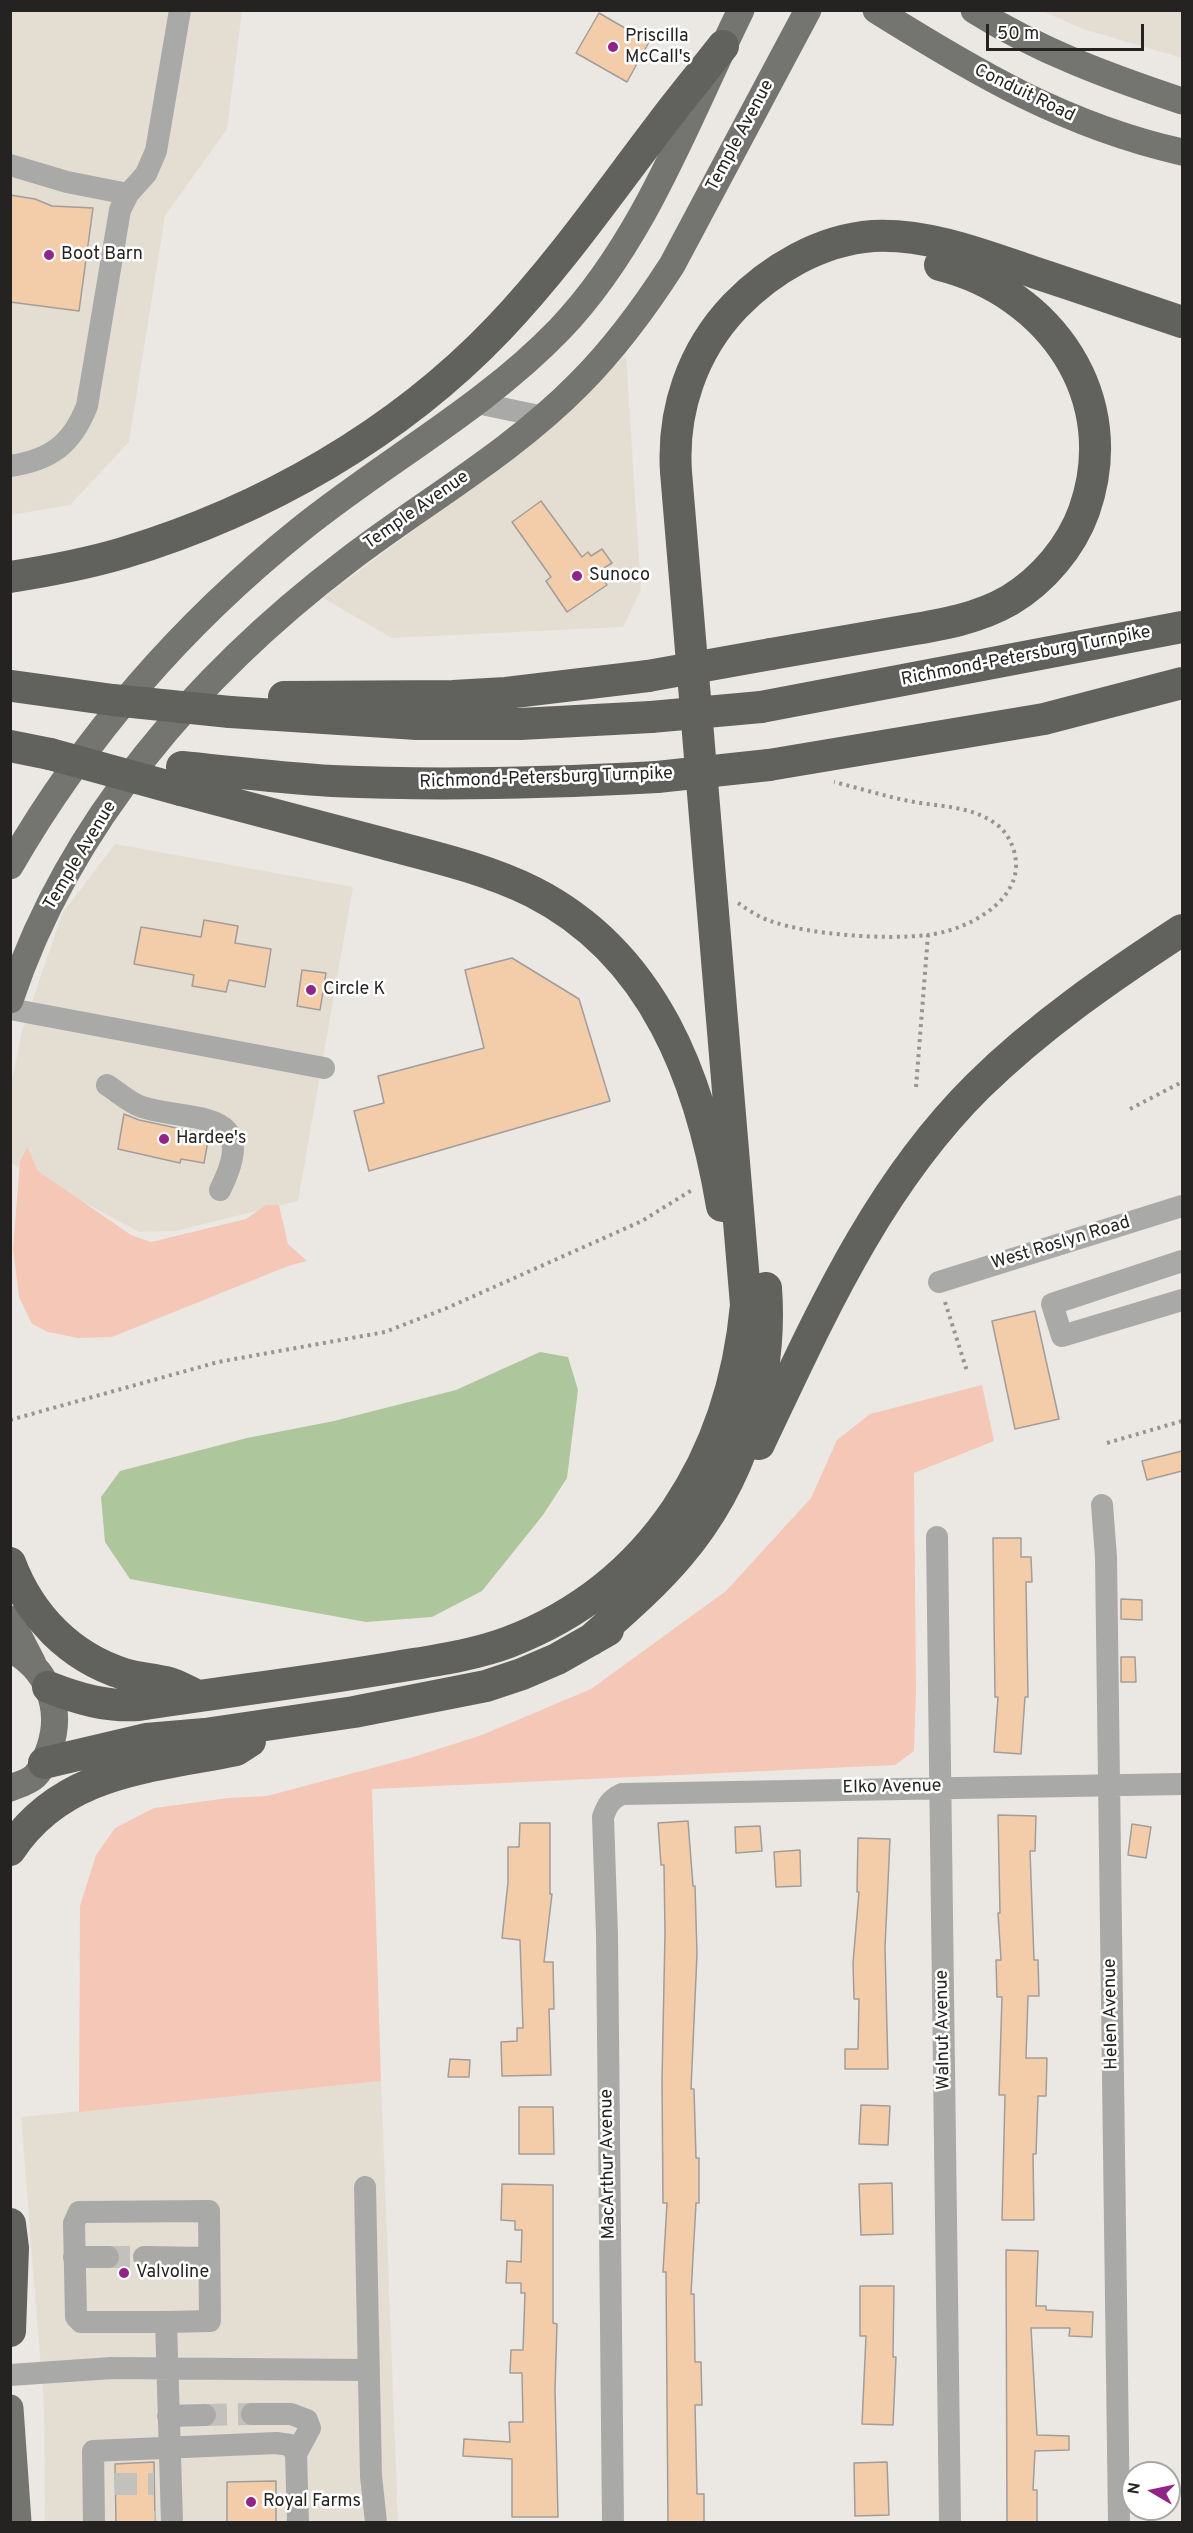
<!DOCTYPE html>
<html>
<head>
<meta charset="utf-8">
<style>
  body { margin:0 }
  #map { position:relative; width:1193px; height:2533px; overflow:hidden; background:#ebe8e3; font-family:Overpass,sans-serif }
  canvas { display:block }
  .frame { position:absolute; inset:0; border:12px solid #242321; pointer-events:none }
  .north { position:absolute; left:1121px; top:2461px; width:60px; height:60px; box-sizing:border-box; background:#fff; border:2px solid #a7a7a6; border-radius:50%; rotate:279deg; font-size:16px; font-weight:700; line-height:24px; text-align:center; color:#242321 }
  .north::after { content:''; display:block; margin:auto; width:21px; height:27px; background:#902487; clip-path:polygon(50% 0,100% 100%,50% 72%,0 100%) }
  .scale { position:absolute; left:986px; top:24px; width:158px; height:27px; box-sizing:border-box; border:3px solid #242321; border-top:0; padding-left:8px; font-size:18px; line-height:21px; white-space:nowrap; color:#242321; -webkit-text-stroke:4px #fff; paint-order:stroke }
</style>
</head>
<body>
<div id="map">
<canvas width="1193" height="2533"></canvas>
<div class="frame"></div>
<div class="north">N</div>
<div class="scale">50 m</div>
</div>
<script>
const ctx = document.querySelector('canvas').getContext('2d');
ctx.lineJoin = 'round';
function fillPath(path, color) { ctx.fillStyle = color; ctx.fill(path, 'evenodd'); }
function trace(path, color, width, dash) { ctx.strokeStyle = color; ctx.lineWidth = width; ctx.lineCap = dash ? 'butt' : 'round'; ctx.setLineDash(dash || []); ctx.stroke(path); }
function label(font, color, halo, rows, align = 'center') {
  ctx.font = font + ' Overpass,sans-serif'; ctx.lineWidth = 5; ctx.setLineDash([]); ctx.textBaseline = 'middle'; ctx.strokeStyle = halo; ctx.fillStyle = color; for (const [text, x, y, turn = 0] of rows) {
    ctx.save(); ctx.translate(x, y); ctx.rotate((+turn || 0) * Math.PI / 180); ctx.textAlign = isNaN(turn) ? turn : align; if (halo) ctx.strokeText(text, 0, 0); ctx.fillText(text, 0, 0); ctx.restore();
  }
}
fillPath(new Path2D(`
  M 11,11 L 242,11 L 227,129 L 165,216 L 129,442 L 70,505 L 11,515 Z
  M 1042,11 L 1182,11 L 1182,58 L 1083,29 Z
  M 626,355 L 641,590 L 623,627 L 392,638 L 323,598 L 515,454 Z
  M 115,844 L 353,887 L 298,1201 L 175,1231 L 139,1232 L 11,1163 L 11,1085 L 22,1031 L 62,914 Z
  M 381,2081 L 398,2522 L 45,2522 L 44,2407 L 21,2117 Z`), '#e4ded2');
fillPath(new Path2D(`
  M 27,1147 L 38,1171 L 131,1235 L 151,1242 L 246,1219 L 266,1205 L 279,1205 L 288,1244 L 307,1261 L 288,1266 L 112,1337 L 78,1338 L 48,1332 L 32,1324 L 19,1297 L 13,1249 L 20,1162 Z
  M 982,1385 L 994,1441 L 914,1473 L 916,1689 L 914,1751 L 895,1765 L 372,1789 L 381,2081 L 79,2112 L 80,1906 L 96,1855 L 115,1828 L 154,1808 L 229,1798 L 267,1796 L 410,1758 L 482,1735 L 591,1689 L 726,1591 L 811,1498 L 837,1440 L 870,1414 Z`), '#f5c7b7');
fillPath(new Path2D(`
  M 540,1352 L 568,1357 L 578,1390 L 567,1478 L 543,1515 L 482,1591 L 432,1617 L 366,1622 L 130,1579 L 105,1542 L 101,1497 L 120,1471 L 247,1438 L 334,1421 L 456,1390 Z`), '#aec69c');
const building = new Path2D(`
  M 599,13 L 649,42 L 627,82 L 576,53 Z
  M 10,195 L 35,199 L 52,206 L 93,208 L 79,311 L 10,302 Z
  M 541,501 L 582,557 L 588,552 L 591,556 L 602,549 L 612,563 L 598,572 L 607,585 L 567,612 L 546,581 L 551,577 L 512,522 Z
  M 204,920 L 238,926 L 235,943 L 271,949 L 265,987 L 229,980 L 226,992 L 192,986 L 194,975 L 134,964 L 141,927 L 201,937 Z
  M 512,958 L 579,999 L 610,1101 L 369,1171 L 354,1111 L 384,1103 L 378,1076 L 484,1048 L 465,970 Z
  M 302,970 L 326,973 L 320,1010 L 297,1006 Z
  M 124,1114 L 139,1120 L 209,1135 L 204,1163 L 181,1159 L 180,1163 L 118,1149 Z
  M 1035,1311 L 1059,1419 L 1015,1429 L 992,1321 Z
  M 1182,1451 L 1182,1471 L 1147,1480 L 1142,1461 Z
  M 993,1538 L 1021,1538 L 1021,1557 L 1031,1557 L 1032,1582 L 1026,1582 L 1028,1697 L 1025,1697 L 1021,1754 L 994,1752 L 998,1697 L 995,1697 Z
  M 1121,1599 L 1142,1600 L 1142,1620 L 1121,1619 Z
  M 1121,1657 L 1135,1657 L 1136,1682 L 1121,1682 Z
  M 998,1815 L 1036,1816 L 1035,1851 L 1030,1851 L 1034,1960 L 1038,1960 L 1039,1996 L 1028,1996 L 1026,2058 L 1047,2058 L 1046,2096 L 1038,2096 L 1036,2154 L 1033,2154 L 1034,2220 L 1002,2220 L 1005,2095 L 999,2095 L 1002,1997 L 997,1997 L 996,1960 L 1001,1960 L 998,1913 L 1000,1913 Z
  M 688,1821 L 693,1886 L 695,1886 L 697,1954 L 691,2089 L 694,2089 L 696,2158 L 699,2158 L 699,2203 L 696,2203 L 691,2294 L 694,2294 L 695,2362 L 701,2362 L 702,2405 L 695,2405 L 697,2494 L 704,2494 L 704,2523 L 668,2523 L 666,2272 L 663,2272 L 667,2203 L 663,2203 L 662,2081 L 665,1933 L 664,1865 L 661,1865 L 658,1823 Z
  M 520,1823 L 550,1823 L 550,1894 L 552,1894 L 544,1962 L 553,1962 L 554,2009 L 549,2009 L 551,2075 L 502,2076 L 501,2042 L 517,2041 L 517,2028 L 523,2028 L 520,1940 L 502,1938 L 508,1882 L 508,1847 L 519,1847 Z
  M 1132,1824 L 1151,1827 L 1146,1858 L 1128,1855 Z
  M 760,1826 L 762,1851 L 736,1853 L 735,1827 Z
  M 858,1838 L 890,1839 L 885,1948 L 888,2069 L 845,2069 L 845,2049 L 858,2049 L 859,1999 L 854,1999 L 853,1963 L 859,1892 L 857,1892 Z
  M 800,1850 L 801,1886 L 776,1887 L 774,1852 Z
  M 450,2059 L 470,2060 L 469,2077 L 448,2077 Z
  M 861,2105 L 890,2106 L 888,2145 L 859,2144 Z
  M 519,2107 L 553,2107 L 554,2154 L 519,2154 Z
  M 892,2183 L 893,2234 L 861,2235 L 859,2184 Z
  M 502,2184 L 553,2185 L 553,2323 L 557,2324 L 555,2390 L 558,2517 L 512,2517 L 512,2459 L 463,2456 L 464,2439 L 510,2442 L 509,2422 L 523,2422 L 522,2373 L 510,2373 L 511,2350 L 523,2350 L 525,2293 L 521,2293 L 521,2283 L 506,2283 L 507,2261 L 521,2262 L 522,2230 L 515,2230 L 515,2221 L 501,2220 Z
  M 1006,2250 L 1038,2251 L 1036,2306 L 1046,2306 L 1046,2310 L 1093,2312 L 1092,2337 L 1069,2336 L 1070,2328 L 1031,2328 L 1037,2435 L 1069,2436 L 1069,2450 L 1035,2451 L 1033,2490 L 1037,2490 L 1037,2523 L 1007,2523 Z
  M 860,2286 L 894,2286 L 893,2357 L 896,2357 L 893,2425 L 862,2424 L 866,2336 L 860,2336 Z
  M 154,2462 L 155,2523 L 116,2523 L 115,2464 Z
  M 887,2462 L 889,2515 L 855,2516 L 854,2463 Z
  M 276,2481 L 276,2523 L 227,2523 L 227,2482 Z`);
fillPath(building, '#f3ccaa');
trace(building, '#a29d9a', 1.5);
trace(new Path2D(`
  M 108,2257 L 144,2257
  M 205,2415 L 252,2414
  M 115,2484 L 154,2484
  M 154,2522 L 155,2522`), '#c3c1bc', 22, [22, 11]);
trace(new Path2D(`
  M 738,903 C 748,910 759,917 770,921 C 811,935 885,940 928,935 C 962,931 1013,907 1016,868 C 1017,852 1009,833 996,824 C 970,805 938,807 909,801 C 884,796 859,788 834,782
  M 916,1087 L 928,935
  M 1130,1109 L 1182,1082
  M 945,1302 L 967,1371
  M 10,1420 L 218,1362 L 385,1332 L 447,1308 L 642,1221 L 692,1190
  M 1107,1443 L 1182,1421`), '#979591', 4, [3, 4.5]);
trace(new Path2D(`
  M 10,165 L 67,182 L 128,194
  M 477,403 L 544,417
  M 10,466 C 51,460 72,444 87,406 L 120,210 L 128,194 L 146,174 L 156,151 L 180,10
  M 10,1009 L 324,1068
  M 107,1085 C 118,1092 130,1103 142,1107 C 193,1123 262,1106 220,1190
  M 1182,1261 L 1052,1304 L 1062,1336 L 1182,1300
  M 939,1282 L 1182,1206
  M 1102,1505 L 1106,1557 L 1119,2522
  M 937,1537 L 950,2522
  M 365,2187 L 371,2476 L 376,2522
  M 74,2257 L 108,2257
  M 144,2257 L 209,2258
  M 166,2322 L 81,2322 L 76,2317 L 74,2223 L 79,2212 L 209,2211 L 210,2321 L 166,2322 L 172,2522
  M 10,2375 L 112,2368 L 369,2370
  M 252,2414 L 291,2414 L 307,2420 L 310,2428 L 296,2454
  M 168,2416 L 205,2415
  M 94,2522 L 93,2451 L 276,2443 L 290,2445 L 296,2454 L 298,2522
  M 613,2522 L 607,1935 L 603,1817 C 607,1805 611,1799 622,1794 L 1182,1784`), '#a9a9a7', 22);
trace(new Path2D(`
  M 876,10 C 975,72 1066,126 1182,152
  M 974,10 C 1039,51 1110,77 1182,101
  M 10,866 C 85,736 185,622 301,529 C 387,460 484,408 560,329 C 644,241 688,118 741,10
  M 10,1000 C 69,822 200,673 347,561 C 424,502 510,454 579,384 C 615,348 645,307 672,265 L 808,10
  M 10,1619 L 33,1664
  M 10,1649 C 47,1668 63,1707 50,1747 C 47,1756 43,1768 35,1776 C 29,1782 18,1785 10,1788
  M 10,2408 L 18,2522`), '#747470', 27);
trace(new Path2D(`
  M 10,577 C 48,571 86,564 123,553 C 263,511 398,434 499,328 C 559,265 608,194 660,126 C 680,99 702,73 723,46
  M 771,654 C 811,647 851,640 892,633 C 932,626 974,621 1010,600 C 1043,580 1071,547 1084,511 C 1124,398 1051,293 940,265
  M 284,697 L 453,696 L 506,693 L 648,676
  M 761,707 L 1182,627
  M 230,712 L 417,724 L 520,724 L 651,717
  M 10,746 L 50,754
  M 769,765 L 1044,719 L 1182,683
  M 182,767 C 232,772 282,778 332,781 C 441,786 549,783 657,777
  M 181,790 C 247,807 312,825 378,842 C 430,856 485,868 533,892 C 655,954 701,1081 722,1206
  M 759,1444 C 819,1318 876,1187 978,1086 C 1039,1026 1110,977 1182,930
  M 10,1563 C 30,1616 70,1657 124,1674 C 137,1678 151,1679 165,1682 C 175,1684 185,1690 194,1694
  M 591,1640 C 621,1613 653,1586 679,1555 C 741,1482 773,1383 766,1288
  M 48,1687 C 79,1699 106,1707 139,1705 C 223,1692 307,1682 390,1668 C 430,1661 472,1656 509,1642 C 654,1586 732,1456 746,1305 L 676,472 C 672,411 692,351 735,306 C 771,269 820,240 873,236 C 928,233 986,256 1036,273 C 1085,289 1134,306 1182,322
  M 44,1763 L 146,1739 L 205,1734 L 354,1712 L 486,1686 L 522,1674 L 557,1659 L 608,1630
  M 10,1850 C 63,1770 150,1768 236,1750 L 250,1741
  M 10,2224 L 13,2248 L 10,2331`), '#61625d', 32);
trace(new Path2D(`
  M 648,676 L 771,654
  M 12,686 L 113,700 L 230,712
  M 651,717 L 761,707
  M 50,754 L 181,790
  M 657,777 L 769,765`), '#61625d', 32);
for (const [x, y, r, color] of [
  [613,47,6,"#902487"],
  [49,255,6,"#902487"],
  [577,576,6,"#902487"],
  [311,990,6,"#902487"],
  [164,1139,6,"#902487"],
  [124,2273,6,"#902487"],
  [251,2502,6,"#902487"]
]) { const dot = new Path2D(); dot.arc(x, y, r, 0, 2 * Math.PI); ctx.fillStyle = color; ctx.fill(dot); trace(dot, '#fff', 2); }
label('18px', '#242321', '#fff', [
  ["Priscilla",625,37],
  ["McCall's",625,58],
  ["Boot Barn",61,255],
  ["Sunoco",589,576],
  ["Circle K",323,990],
  ["Hardee's",176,1139],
  ["Valvoline",136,2273],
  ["Royal Farms",263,2502]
], 'left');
label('18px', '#242321', '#fff', [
  ["Conduit Road",1024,94,26],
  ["Temple Avenue",741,136,-62],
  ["Temple Avenue",417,511,-35],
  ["Richmond-Petersburg Turnpike",1026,657,-11],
  ["Richmond-Petersburg Turnpike",546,779,-2],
  ["Temple Avenue",81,856,-59],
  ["West Roslyn Road",1061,1244,-17],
  ["Elko Avenue",892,1788,-1],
  ["Helen Avenue",1112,2014,-91],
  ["Walnut Avenue",944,2030,-91],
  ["MacArthur Avenue",609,2164,-91]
]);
</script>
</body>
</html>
